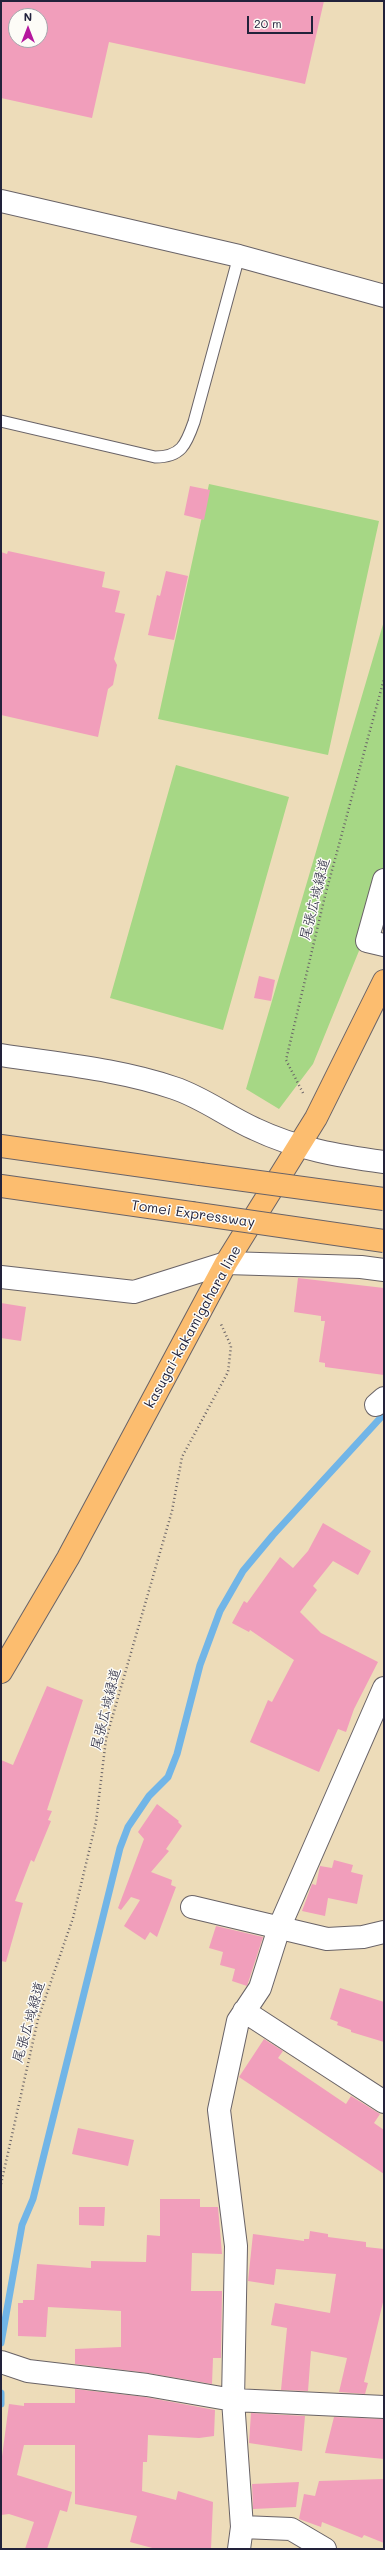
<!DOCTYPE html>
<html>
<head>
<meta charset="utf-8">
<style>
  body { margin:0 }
  #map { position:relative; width:385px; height:2550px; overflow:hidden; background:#eddcb9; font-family:Mali,sans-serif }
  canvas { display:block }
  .frame { position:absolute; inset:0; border:2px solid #22223b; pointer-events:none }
  .north { position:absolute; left:8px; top:8px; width:40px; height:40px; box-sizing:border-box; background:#fdfcf7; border:1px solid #a5a5ac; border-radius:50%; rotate:0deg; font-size:11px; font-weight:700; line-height:16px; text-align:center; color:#22223b }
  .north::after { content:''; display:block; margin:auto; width:14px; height:18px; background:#b5179e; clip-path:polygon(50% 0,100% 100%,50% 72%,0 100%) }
  .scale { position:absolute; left:247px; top:16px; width:66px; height:18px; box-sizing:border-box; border:2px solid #22223b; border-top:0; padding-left:5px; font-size:12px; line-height:14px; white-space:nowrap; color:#22223b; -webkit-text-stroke:3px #fdfcf7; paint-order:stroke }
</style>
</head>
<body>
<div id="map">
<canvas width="385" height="2550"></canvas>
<div class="frame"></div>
<div class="north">N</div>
<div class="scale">20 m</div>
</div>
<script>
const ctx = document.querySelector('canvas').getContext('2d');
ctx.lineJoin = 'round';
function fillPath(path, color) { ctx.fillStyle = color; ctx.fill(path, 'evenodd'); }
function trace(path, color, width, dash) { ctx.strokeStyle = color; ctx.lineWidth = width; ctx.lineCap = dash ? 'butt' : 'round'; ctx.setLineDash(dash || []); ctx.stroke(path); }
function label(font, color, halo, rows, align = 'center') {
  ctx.font = font + ' Mali,"Klee One",sans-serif'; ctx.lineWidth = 3; ctx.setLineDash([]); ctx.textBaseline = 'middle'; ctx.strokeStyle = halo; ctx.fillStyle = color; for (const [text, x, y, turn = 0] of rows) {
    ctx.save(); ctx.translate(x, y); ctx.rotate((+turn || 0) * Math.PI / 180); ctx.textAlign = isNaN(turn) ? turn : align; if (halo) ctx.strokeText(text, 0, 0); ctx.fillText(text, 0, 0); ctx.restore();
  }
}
fillPath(new Path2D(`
  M 209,484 L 379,521 L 328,755 L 158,719 Z
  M 384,621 L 384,865 L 363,941 L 313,1064 L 279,1109 L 246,1089 Z
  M 176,765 L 289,797 L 223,1030 L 110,998 Z`), '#a6d785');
trace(new Path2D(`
  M 1,2343 L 22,2225 L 33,2199 L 120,1848 L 128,1827 L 149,1796 L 168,1777 L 177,1754 L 200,1665 L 220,1611 L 243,1571 L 273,1535 L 384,1414
  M 1,2393 L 1,2404`), '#71b5e7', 7);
fillPath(new Path2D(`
  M 1,1 L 324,1 L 305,84 L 109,42 L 92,118 L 1,98 ZM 16,16 L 40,16 L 40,40 L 16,40 Z
  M 190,486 L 210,490 L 204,520 L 184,515 Z
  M 8,551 L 105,572 L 102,587 L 120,591 L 115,612 L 125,614 L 114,659 L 117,665 L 113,685 L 108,689 L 98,737 L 1,715 L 1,552 L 7,554 Z
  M 166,571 L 188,576 L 174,640 L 148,635 L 157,595 L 160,596 Z
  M 259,976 L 275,980 L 271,1001 L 254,998 Z
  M 298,1278 L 384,1288 L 384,1375 L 325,1367 L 325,1363 L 319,1362 L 325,1321 L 321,1321 L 321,1316 L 294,1312 Z
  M 1,1303 L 26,1307 L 21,1341 L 1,1338 Z
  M 323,1523 L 371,1551 L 358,1575 L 333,1561 L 313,1586 L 317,1590 L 300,1612 L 321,1633 L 378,1662 L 354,1709 L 346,1732 L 338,1729 L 319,1772 L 250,1742 L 268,1700 L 272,1702 L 294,1660 L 250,1630 L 249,1632 L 232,1623 L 244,1601 L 247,1603 L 280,1557 L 293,1568 L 308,1551 Z
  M 47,1686 L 83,1700 L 47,1810 L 52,1811 L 48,1820 L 51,1821 L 34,1862 L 31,1860 L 15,1901 L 23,1903 L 6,1962 L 1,1961 L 1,1760 L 13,1765 Z
  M 157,1804 L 179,1821 L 178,1822 L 182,1826 L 166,1849 L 169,1851 L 151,1872 L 172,1880 L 171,1885 L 176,1887 L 157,1937 L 150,1932 L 145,1940 L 124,1926 L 140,1900 L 131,1897 L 121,1910 L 118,1908 L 144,1839 L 138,1832 Z
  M 334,1860 L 353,1865 L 351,1872 L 363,1875 L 357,1904 L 328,1898 L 325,1916 L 302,1911 L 312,1884 L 316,1885 L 320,1866 L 332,1868 Z
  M 216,1926 L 263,1937 L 247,1986 L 232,1981 L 235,1969 L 220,1965 L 223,1952 L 209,1948 Z
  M 340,1988 L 384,2002 L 384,2042 L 351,2032 L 351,2030 L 337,2025 L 338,2022 L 330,2019 Z
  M 264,2039 L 283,2051 L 278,2058 L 346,2104 L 351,2096 L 380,2114 L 374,2123 L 384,2130 L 384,2174 L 239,2077 Z
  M 78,2128 L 134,2140 L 128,2166 L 72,2154 Z
  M 160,2199 L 200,2199 L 200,2207 L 218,2207 L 222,2254 L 192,2253 L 191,2291 L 222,2291 L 221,2358 L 213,2358 L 212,2384 L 148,2373 L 75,2364 L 75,2349 L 121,2347 L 121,2311 L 48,2307 L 46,2337 L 18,2336 L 18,2303 L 23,2303 L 23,2300 L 34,2300 L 37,2264 L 91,2268 L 91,2261 L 146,2262 L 147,2235 L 160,2236 Z
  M 79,2207 L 105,2207 L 104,2226 L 79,2225 Z
  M 310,2231 L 328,2234 L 328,2237 L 366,2242 L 366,2247 L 384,2249 L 384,2298 L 364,2382 L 368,2383 L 365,2394 L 339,2392 L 347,2358 L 311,2351 L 308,2391 L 281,2390 L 287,2328 L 271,2325 L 275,2303 L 330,2313 L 336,2274 L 276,2269 L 274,2285 L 248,2281 L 253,2234 L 304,2241 L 304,2239 L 309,2239 Z
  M 75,2389 L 145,2397 L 215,2410 L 214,2436 L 199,2438 L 148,2435 L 147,2462 L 143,2462 L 142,2491 L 176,2500 L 178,2491 L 213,2502 L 211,2549 L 156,2549 L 130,2542 L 137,2516 L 75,2504 L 75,2445 L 24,2445 L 17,2475 L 72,2492 L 67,2512 L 60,2510 L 47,2549 L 25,2549 L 34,2522 L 9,2514 L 1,2515 L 1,2464 L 9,2404 L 24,2406 L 24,2403 L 75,2403 Z
  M 251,2413 L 305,2416 L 302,2451 L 249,2443 Z
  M 334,2417 L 384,2419 L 384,2459 L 325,2453 Z
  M 384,2479 L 384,2543 L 364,2535 L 362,2538 L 322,2522 L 321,2527 L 299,2519 L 304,2494 L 315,2496 L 319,2481 Z
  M 299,2482 L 296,2507 L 253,2509 L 252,2484 Z`), '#f19ebb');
const service = new Path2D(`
  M 1,421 L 155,457 C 181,457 186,445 194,422 L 239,256`);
const minor = new Path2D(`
  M 384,880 L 367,941 L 384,945
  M 1,1055 C 58,1064 119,1069 174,1088 C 202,1097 228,1117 255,1129 C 297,1149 339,1156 384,1162
  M 1,1277 L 134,1292 L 226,1263 L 361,1267 L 384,1270
  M 376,1405 L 384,1398
  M 192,1907 L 327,1939 L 363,1937 L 384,1932
  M 244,2011 L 384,2102
  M 1,2362 L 28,2371 L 147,2385 L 233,2400 L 384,2407
  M 242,2527 L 291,2529 L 325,2549
  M 239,2549 L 242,2527 L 233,2400 L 236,2246 L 219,2110 L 238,2021 L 260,1988 L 279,1928 L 384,1688`);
const tertiary = new Path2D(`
  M 1,201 L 239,256 L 384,296`);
const primary = new Path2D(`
  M 1,1672 L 68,1558 L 226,1263 L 316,1118 L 384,981`);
const motorway = new Path2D(`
  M 1,1146 L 200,1174
  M 1,1186 L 191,1213`);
trace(service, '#696367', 13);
trace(minor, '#696367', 24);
trace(tertiary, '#696367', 24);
trace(primary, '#696367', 24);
trace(motorway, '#696367', 24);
trace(new Path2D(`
  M 303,1093 L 286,1060 L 325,896 L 384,679
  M 1,2184 L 38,2019 L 73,1918 L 96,1822 L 106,1739 L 172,1511 L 182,1457 L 228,1372 L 231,1346 L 220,1322`), '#696367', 2.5, [1, 3]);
trace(service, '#fff', 11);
trace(minor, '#fff', 22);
trace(tertiary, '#fff', 22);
trace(primary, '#fcbd6f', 22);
trace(motorway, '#fcbd6f', 22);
const motorwayBridge = new Path2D(`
  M 200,1174 L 384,1199
  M 191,1213 L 384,1241`);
trace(motorwayBridge, '#696367', 24, []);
trace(motorwayBridge, '#fcbd6f', 22);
label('14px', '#22223b', '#fdfcf7', [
  ["尾張広域緑道",315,899,-76],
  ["Tomei Expressway",193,1214,8],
  ["kasugai-kakamigahara line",193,1327,-61],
  ["尾張広域緑道",106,1709,-76],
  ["尾張広域緑道",29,2022,-74]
]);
</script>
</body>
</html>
